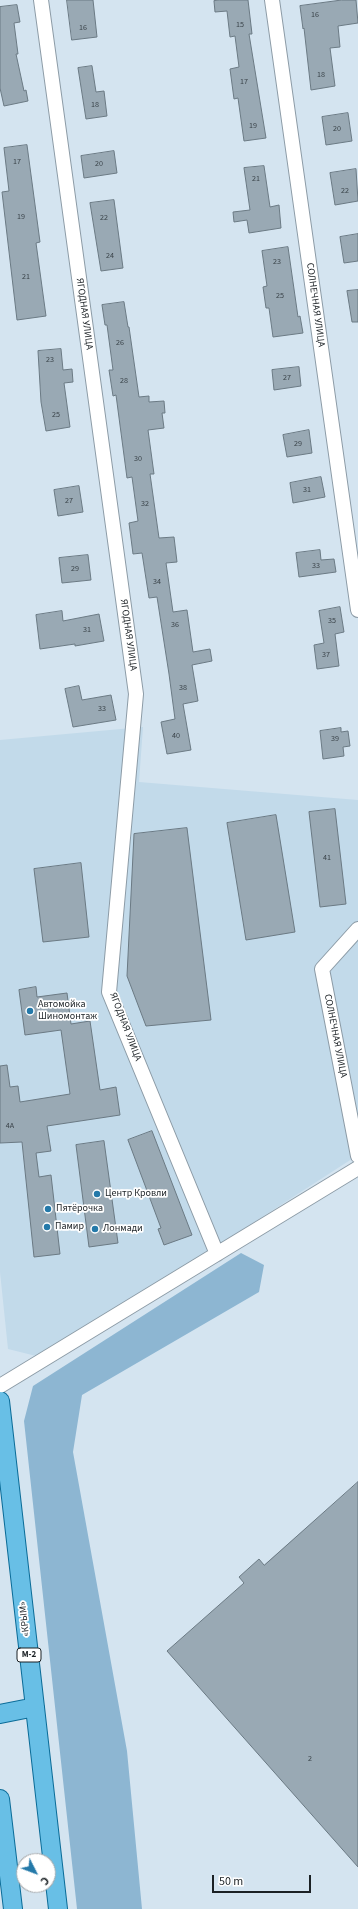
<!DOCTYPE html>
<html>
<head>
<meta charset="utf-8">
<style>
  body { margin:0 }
  #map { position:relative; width:358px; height:1909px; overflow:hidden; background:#d4e4f0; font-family:"Source Sans 3",sans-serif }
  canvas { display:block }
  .north { position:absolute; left:16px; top:1853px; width:40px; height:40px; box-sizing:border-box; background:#fff; border:1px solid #a4a6a8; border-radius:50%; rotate:132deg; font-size:11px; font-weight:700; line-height:16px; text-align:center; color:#1b2125 }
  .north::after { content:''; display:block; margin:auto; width:14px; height:18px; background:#2479a9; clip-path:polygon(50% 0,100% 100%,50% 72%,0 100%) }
  .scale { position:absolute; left:212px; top:1875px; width:99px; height:18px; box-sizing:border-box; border:2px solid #1b2125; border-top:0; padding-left:5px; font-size:12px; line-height:14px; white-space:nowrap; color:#1b2125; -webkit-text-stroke:3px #fff; paint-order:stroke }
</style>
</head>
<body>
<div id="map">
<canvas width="358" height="1909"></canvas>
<div class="north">С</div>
<div class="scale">50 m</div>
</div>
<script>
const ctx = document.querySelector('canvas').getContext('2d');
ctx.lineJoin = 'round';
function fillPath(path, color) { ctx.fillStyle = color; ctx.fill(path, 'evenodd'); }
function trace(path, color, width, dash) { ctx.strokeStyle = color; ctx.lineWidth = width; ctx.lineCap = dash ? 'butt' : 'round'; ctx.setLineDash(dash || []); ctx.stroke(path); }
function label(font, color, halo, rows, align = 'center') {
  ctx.font = font + ' "Source Sans 3",sans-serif'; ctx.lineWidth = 3.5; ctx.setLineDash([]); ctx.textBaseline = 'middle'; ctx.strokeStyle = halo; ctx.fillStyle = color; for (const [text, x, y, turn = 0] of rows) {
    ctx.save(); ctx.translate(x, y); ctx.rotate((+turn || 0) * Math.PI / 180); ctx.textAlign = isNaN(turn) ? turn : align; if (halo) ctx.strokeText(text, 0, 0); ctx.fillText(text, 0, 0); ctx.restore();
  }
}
fillPath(new Path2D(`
  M 143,727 L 139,782 L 358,800 L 358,1155 L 219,1245 L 36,1356 L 8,1349 L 0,1272 L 0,740 Z`), '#c2daea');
fillPath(new Path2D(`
  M 241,1253 L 264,1265 L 259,1292 L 82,1395 L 73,1452 L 127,1751 L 142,1909 L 77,1909 L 24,1421 L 33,1386 Z`), '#8db6d2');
const building = new Path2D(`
  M 67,0 L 93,0 L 97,37 L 72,40 Z
  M 220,0 L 248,0 L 252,34 L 249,34 L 266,138 L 244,141 L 238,98 L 234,99 L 230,69 L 239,67 L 235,36 L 230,37 L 227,11 L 215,12 L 214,1 Z
  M 342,0 L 356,0 L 358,23 L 338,26 L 340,47 L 330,48 L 335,86 L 311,90 L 304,28 L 303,29 L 300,6 Z
  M 17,5 L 20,22 L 14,23 L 18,54 L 16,54 L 24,91 L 26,90 L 28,101 L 4,106 L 0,88 L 0,7 Z
  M 92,66 L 96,92 L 104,91 L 107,116 L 86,119 L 78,68 Z
  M 348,113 L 352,141 L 326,145 L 322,117 Z
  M 27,145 L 40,242 L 36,243 L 46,316 L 17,320 L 2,192 L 9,191 L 4,148 Z
  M 114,151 L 117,173 L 84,178 L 81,156 Z
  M 264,166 L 270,207 L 279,205 L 281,228 L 249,233 L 247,220 L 234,222 L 233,212 L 250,210 L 244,168 Z
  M 356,169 L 358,201 L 335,205 L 330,173 Z
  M 114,200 L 123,268 L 101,271 L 90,203 Z
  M 358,234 L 358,261 L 344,263 L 340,237 Z
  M 288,247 L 298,317 L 300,316 L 303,333 L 273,337 L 269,308 L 266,308 L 263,287 L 267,286 L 262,251 Z
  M 358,290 L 358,322 L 352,322 L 347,291 Z
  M 124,302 L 128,327 L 129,327 L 139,397 L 149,396 L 149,402 L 164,401 L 165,413 L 162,413 L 164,428 L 148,430 L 154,474 L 150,474 L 159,538 L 174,537 L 177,562 L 166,563 L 173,612 L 187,610 L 193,652 L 210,649 L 212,661 L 192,665 L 198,701 L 183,704 L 191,750 L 167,754 L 161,722 L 175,719 L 169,674 L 157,597 L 149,598 L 142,553 L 133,554 L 129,523 L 138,521 L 132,477 L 127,478 L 116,395 L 113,396 L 109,370 L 113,370 L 107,325 L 105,325 L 102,305 Z
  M 61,349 L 63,370 L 72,369 L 73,382 L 64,383 L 70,427 L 46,431 L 41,402 L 38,351 Z
  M 299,367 L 301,386 L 274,390 L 272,370 Z
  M 309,430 L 312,453 L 287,457 L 283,435 Z
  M 321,477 L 325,497 L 293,503 L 290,483 Z
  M 79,486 L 83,512 L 58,516 L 54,490 Z
  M 320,550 L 321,560 L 334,559 L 336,572 L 299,577 L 296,553 Z
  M 88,555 L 91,580 L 62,583 L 59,558 Z
  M 340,607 L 344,632 L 335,634 L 339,666 L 317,669 L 314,645 L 324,643 L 319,611 Z
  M 62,611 L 63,621 L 99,614 L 104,641 L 75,646 L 75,644 L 40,649 L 36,615 Z
  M 79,686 L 82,700 L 111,695 L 116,720 L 73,727 L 65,689 Z
  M 341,728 L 341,732 L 348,731 L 350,746 L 343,747 L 344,756 L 323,759 L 320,731 Z
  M 335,809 L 346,904 L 320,907 L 309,812 Z
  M 276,815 L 295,932 L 246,940 L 227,823 Z
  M 187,828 L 211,1020 L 146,1026 L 127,976 L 134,834 Z
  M 81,863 L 89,937 L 43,942 L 34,869 Z
  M 36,987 L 37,997 L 67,993 L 71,1024 L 90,1021 L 100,1090 L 116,1087 L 120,1115 L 47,1126 L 51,1151 L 36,1153 L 39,1177 L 51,1175 L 60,1254 L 34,1257 L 22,1142 L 0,1143 L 0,1066 L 7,1065 L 10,1087 L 18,1086 L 20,1102 L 70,1094 L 61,1030 L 25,1035 L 19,990 Z
  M 152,1131 L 192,1235 L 164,1245 L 158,1229 L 161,1228 L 128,1140 Z
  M 104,1141 L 118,1243 L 89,1247 L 76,1145 Z
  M 358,1482 L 358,1867 L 167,1651 L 244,1583 L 239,1577 L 259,1559 L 264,1565 Z`);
fillPath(building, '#99a9b4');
trace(building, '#6b7a84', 1);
const minor = new Path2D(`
  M 41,0 L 136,694 L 109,992 L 217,1254
  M 272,0 L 358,610
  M 358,929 L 322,969 L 358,1156
  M 0,1386 L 358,1168`);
const major = new Path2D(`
  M 0,1401 L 58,1909
  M 0,1714 L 35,1707
  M 0,1799 L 13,1909`);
trace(minor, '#8c9ba6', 16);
trace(major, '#0b6c98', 20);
trace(minor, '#fff', 14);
trace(major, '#68bfe6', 18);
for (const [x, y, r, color] of [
  [30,1011,4,"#2479a9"],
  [97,1194,4,"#2479a9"],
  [48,1209,4,"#2479a9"],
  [47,1227,4,"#2479a9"],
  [95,1229,4,"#2479a9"]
]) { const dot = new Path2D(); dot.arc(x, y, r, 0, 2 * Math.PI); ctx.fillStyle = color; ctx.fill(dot); trace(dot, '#fff', 1.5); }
label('8px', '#3a4349', null, [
  ["16",315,15],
  ["15",240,25],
  ["16",83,28],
  ["18",321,75],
  ["17",244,82],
  ["18",95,105],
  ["19",253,126],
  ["20",337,129],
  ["17",17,162],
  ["20",99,164],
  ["21",256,179],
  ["22",345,191],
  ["19",21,217],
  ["22",104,218],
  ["24",110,256],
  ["23",277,262],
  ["21",26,277],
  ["25",280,296],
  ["26",120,343],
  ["23",50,360],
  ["27",287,378],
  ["28",124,381],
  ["25",56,415],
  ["29",298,444],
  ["30",138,459],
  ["31",307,490],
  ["27",69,501],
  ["32",145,504],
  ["33",316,566],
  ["29",75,569],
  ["34",157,582],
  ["35",332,621],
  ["36",175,625],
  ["31",87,630],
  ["37",326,655],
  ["38",183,688],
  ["33",102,709],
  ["40",176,736],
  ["39",335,739],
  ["41",327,858],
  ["4А",10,1126],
  ["2",310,1759]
]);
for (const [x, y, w] of [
  [29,1655,24]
]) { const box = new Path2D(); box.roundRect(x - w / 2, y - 7, w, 14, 3); ctx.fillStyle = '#fff'; ctx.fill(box); trace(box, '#1b2125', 1); }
label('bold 9px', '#1b2125', null, [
  ["М-2",29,1655]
]);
label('10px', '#1b2125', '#fff', [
  ["СОЛНЕЧНАЯ УЛИЦА",315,305,82],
  ["ЯГОДНАЯ УЛИЦА",84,314,82],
  ["ЯГОДНАЯ УЛИЦА",128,635,82],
  ["ЯГОДНАЯ УЛИЦА",125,1027,69],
  ["СОЛНЕЧНАЯ УЛИЦА",335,1036,79],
  ["«КРЫМ»",25,1619,-96]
]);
label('10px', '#1b2125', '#fff', [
  ["Автомойка",38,1005],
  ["Шиномонтаж",38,1017],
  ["Центр Кровли",105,1194],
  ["Пятёрочка",56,1209],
  ["Памир",55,1227],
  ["Лонмади",103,1229]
], 'left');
</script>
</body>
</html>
